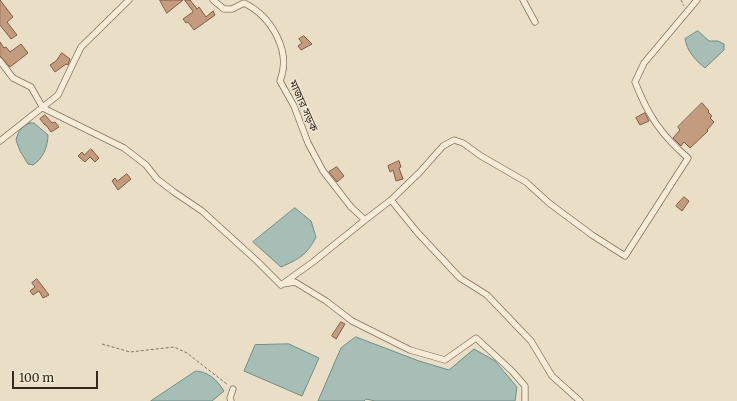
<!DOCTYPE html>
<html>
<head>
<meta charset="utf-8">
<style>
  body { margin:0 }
  #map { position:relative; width:737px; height:401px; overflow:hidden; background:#eadfc6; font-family:Merriweather,serif }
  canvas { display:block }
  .scale { position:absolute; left:12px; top:371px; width:86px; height:18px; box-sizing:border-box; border:2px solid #352a20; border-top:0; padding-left:5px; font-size:12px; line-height:14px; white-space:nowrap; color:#352a20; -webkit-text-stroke:3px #f2e9d5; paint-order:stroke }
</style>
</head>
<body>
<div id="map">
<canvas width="737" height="401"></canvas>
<div class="scale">100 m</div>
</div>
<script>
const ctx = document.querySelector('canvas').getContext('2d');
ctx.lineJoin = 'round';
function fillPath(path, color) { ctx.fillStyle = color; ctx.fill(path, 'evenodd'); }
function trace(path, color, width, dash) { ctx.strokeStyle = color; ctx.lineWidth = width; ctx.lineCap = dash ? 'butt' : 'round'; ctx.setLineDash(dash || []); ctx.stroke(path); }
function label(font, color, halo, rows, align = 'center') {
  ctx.font = font + ' Merriweather,"Noto Sans Bengali",serif'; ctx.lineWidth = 3; ctx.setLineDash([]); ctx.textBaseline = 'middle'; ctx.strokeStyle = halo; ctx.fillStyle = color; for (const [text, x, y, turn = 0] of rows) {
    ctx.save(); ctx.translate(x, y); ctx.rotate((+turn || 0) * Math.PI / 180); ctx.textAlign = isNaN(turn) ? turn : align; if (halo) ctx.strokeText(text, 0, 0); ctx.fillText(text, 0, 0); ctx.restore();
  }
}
const water = new Path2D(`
  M 698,31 L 709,41 L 718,41 L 724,44 L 724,50 L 705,68 C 695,60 687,51 685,39 Z
  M 30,123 L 34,123 L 48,135 C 48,146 43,159 33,165 L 28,164 L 20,151 L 16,140 C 18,131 22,126 30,123 Z
  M 295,208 L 311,221 L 316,237 C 307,255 299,259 281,267 L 253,242 Z
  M 356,337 L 419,361 L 449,370 L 474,349 L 495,361 L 517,387 L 515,401 L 375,401 L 366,399 L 364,401 L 318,401 L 341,348 Z
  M 289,344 L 319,358 L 302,396 L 244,371 L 255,345 Z
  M 196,371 C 209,372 217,380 224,391 L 212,401 L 151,401 Z`);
fillPath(water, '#a7beb7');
trace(water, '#6f8c84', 1);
const building = new Path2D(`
  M 0,0 L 13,17 L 7,22 L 17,35 L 11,39 L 0,25 Z
  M 160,0 L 183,0 L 167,13 Z
  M 185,0 L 190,0 L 197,9 L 199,7 L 206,17 L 213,11 L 215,15 L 194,30 L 188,22 L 186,23 L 183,19 L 193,12 Z
  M 304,36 L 312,44 L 301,50 L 298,46 L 302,43 L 299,39 Z
  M 0,42 L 4,48 L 6,47 L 10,52 L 21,44 L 28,53 L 10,67 L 0,56 Z
  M 62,53 L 70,59 L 68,65 L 66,64 L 55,72 L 50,65 L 56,61 Z
  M 702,103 L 709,111 L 708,112 L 712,116 L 710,118 L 714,122 L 707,130 L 708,131 L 690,148 L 684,142 L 681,146 L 673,138 L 680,130 L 678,127 Z
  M 645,113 L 649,121 L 640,125 L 636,118 Z
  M 45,115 L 52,123 L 55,122 L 59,127 L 51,132 L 46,125 L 45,125 L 40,119 Z
  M 91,149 L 99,158 L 95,162 L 90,157 L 85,162 L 78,156 L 82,152 L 84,155 Z
  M 399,161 L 401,167 L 399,168 L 403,179 L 396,181 L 393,170 L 390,172 L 388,166 Z
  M 337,167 L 344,176 L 337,182 L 329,172 Z
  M 127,174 L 131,179 L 118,190 L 112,181 L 115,178 L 117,181 Z
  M 684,197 L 689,201 L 682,211 L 676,206 Z
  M 37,279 L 49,295 L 43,298 L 39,291 L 33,295 L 30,291 L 35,287 L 32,283 Z
  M 341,322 L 345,324 L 336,339 L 332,336 Z`);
fillPath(building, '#c59b7f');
trace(building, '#815c45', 1);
const minor = new Path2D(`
  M 213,0 L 224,9 L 232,9 L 244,3 C 271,16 292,51 280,81 L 294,106 L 308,143 L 323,171 L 351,207 L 365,220
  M 523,0 L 535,22
  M 0,61 L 13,78 L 31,87 L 43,108 L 124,148 L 146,165 L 157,179 L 174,192 L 202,211 L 257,261 L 281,285
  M 0,141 L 58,95 L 81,47 L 129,0
  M 391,200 L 417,232 L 460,278 L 487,295 L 531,341 L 552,376 L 580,401
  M 283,284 L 295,282 L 326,301 L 352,321 L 410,350 L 445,360 L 476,338 L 512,371 L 525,386 L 525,401
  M 281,285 L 313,262 L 365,220 L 391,200 L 420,172 L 443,146 L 454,140 L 463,143 L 481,156 L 526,182 L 549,203 L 592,235 L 625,256 L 688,158 C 661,135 648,115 635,82 L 644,63 L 697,0
  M 231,401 L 230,398 L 233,389`);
trace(minor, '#84715d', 7);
trace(new Path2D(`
  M 681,0 L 684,6
  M 102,344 L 130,352 L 174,347 L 187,353 L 228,385`), '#84715d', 1, [3, 2]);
trace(minor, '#f6ecd8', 5.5);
label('11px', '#352a20', '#f2e9d5', [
  ["মাজার সড়ক",303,106,66]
]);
</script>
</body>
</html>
